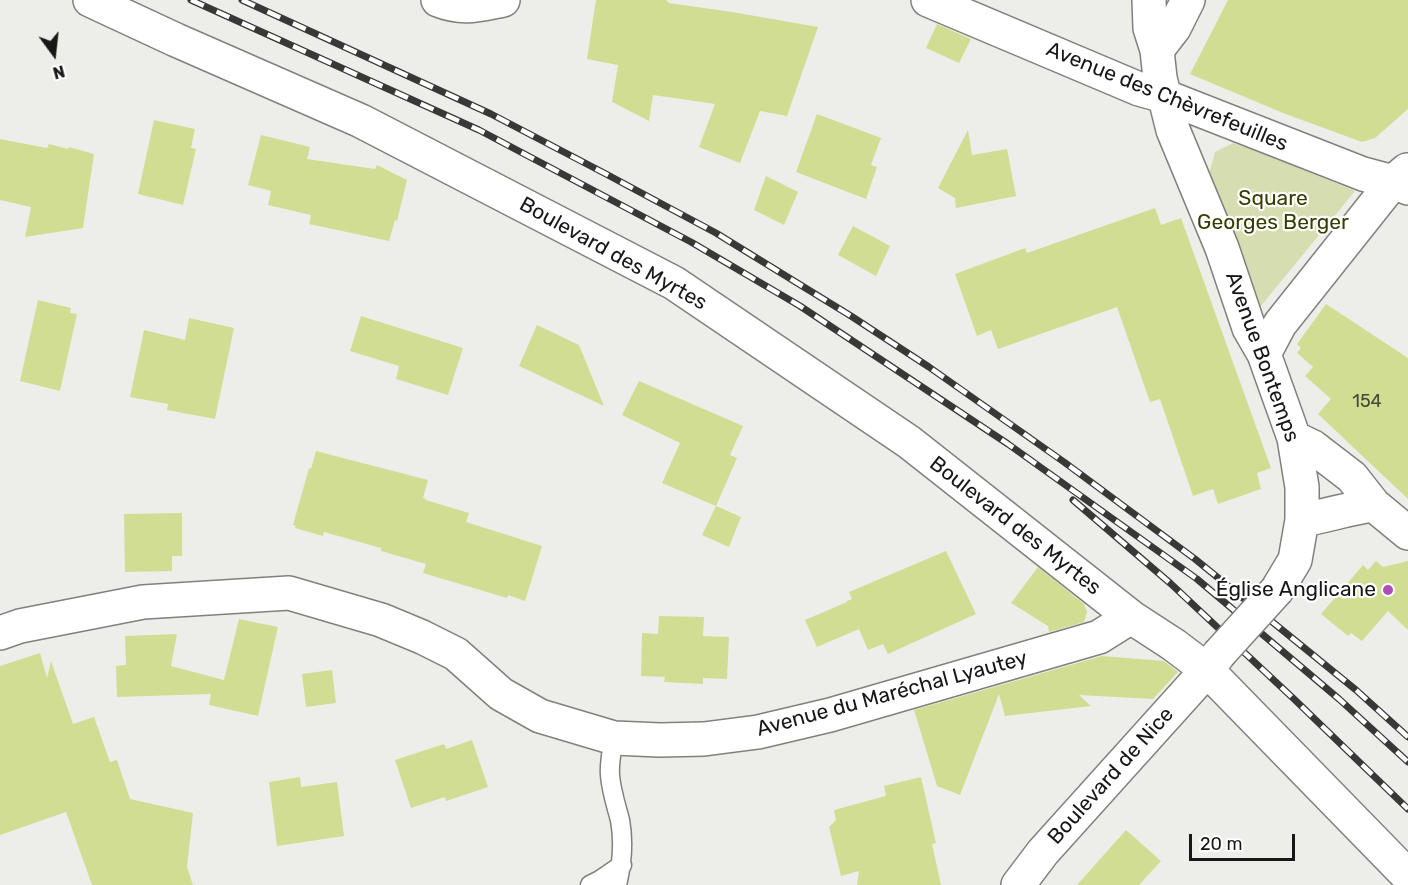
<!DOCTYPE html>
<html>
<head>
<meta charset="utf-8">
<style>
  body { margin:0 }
  #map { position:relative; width:1408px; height:885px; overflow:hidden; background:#edeee9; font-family:Rubik,sans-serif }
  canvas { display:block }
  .north { position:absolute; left:24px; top:24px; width:60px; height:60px; -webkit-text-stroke:4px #fff; paint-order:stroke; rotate:165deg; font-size:16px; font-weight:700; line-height:24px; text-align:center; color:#171816 }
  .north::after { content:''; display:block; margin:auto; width:21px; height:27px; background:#171816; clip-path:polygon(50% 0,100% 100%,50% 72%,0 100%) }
  .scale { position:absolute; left:1189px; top:834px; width:106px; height:27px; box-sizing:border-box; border:3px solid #171816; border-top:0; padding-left:8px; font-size:18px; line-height:21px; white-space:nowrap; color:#171816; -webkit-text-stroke:4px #fff; paint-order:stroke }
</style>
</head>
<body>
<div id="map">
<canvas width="1408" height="885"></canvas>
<div class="north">N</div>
<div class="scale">20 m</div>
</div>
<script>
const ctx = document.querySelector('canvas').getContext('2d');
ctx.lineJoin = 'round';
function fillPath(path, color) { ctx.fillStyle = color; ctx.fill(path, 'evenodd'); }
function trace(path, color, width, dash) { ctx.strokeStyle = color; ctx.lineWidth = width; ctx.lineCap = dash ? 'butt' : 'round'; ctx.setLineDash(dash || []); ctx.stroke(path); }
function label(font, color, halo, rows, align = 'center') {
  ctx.font = font + ' Rubik,sans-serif'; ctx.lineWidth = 4.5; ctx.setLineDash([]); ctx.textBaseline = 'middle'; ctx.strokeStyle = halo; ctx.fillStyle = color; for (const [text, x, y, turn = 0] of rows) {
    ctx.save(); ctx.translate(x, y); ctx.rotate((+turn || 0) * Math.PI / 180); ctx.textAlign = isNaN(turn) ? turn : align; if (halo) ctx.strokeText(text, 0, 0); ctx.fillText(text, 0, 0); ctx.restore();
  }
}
fillPath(new Path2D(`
  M 1233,143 L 1252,149 L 1355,191 L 1256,312 L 1209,174 L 1215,152 Z`), '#d5ddb1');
fillPath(new Path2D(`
  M 596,0 L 666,0 L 669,3 L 732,12 L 818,27 L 787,116 L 760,111 L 740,163 L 699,147 L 715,104 L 653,95 L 649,121 L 612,102 L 618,65 L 587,59 Z
  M 1228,0 L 1408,0 L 1408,109 L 1375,138 L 1362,142 L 1283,113 L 1190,74 Z
  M 937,24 L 971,39 L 959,63 L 926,48 Z
  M 817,114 L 881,138 L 871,165 L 877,167 L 866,199 L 796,172 Z
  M 154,120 L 195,129 L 191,148 L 196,149 L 183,205 L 138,194 Z
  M 968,130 L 972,155 L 1007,149 L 1016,196 L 956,208 L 955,198 L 938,188 Z
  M 261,135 L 310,147 L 307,159 L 375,169 L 377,165 L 407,180 L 397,221 L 395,220 L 389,241 L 309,224 L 311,215 L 268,205 L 271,191 L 248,185 Z
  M 0,139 L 47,148 L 49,144 L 68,149 L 69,147 L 94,154 L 83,228 L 25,237 L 31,207 L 0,200 Z
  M 766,176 L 798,192 L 784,225 L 754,210 Z
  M 1155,208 L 1161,225 L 1181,218 L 1271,468 L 1257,473 L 1261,489 L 1218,504 L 1213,489 L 1193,496 L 1160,399 L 1150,402 L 1117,307 L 998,349 L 991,330 L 977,336 L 955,274 L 1025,248 L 1027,253 Z
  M 853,226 L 890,246 L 876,276 L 838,255 Z
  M 38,300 L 71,308 L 70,313 L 77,314 L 60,391 L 20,381 Z
  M 1326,304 L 1408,358 L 1408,499 L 1318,414 L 1331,399 L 1305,376 L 1313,367 L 1297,353 L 1301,348 L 1297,344 Z
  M 361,316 L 463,348 L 448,395 L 396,379 L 399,366 L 350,351 Z
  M 189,318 L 234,328 L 215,419 L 167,410 L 168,404 L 130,397 L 144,330 L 185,340 Z
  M 537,325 L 579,345 L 604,406 L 519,366 Z
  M 639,381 L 743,426 L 730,455 L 737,458 L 716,506 L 741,517 L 729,547 L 702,535 L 716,506 L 662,483 L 680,443 L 622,415 Z
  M 316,451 L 428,480 L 423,498 L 426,499 L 426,500 L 469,513 L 466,522 L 542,546 L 525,601 L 508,595 L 507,598 L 423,573 L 426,564 L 381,551 L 381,548 L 324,532 L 323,536 L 295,528 L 296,526 L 293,525 L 309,468 L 311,469 Z
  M 182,513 L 182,556 L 172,556 L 172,571 L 125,572 L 124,514 Z
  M 946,551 L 976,614 L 888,654 L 883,644 L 868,650 L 859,629 L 817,647 L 805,620 L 847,602 L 847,601 L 852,599 L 849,592 Z
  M 1376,561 L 1383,567 L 1408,561 L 1408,630 L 1388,611 L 1362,641 L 1351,633 L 1348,636 L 1321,614 L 1363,565 L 1368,570 Z
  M 1038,567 L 1084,604 L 1087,612 L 1084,622 L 1049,632 L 1048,626 L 1011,603 Z
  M 659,616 L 704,617 L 703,636 L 729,637 L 727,679 L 703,678 L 703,684 L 664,682 L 665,677 L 641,676 L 642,633 L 658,634 Z
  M 239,619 L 278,627 L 258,716 L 209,705 L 211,694 L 117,697 L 116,666 L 126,665 L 125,636 L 177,634 L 171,666 L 224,680 Z
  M 40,653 L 47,678 L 51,661 L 73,724 L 94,717 L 110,762 L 117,760 L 130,799 L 193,813 L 187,867 L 193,885 L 92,885 L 66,812 L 0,835 L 0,666 Z
  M 1102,656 L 1164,661 L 1178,672 L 1153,699 L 1079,695 L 1091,706 L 1005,716 L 999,694 L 960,795 L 937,786 L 914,710 Z
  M 332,670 L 336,703 L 306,707 L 302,674 Z
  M 472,740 L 488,787 L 446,801 L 445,797 L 411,808 L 395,760 L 444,744 L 446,749 Z
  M 300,777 L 301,787 L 337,782 L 344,836 L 277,846 L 269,782 Z
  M 921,777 L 936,843 L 932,844 L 941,885 L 857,885 L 859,871 L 841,876 L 829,827 L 836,820 L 834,810 L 886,796 L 884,786 Z
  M 1126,830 L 1161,861 L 1139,885 L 1077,885 Z`), '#d2dd94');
const lane = new Path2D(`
  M 614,738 C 612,749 609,763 610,775 C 611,790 616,805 620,820 C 624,842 622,864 617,885
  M 590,885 L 600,880 L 622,865`);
const street = new Path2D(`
  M 90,0 L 176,40 L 361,121 L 674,283 L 909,442 L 1131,617 L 1174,645 L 1207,670 L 1408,876
  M 438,0 C 463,10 478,5 503,0
  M 928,0 L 1139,89 L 1164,96 L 1363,174 L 1393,182 L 1408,188
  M 1149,0 L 1150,28 L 1157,50 L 1160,78 L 1173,130 L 1222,248 L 1249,328 L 1264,354 L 1294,438 L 1302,487 L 1302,520 L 1295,560 L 1277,590
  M 1157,50 L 1174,28 L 1188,0
  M 1264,354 L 1280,324 L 1377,202 L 1393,182 L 1407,170
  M 1294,438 L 1313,447 L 1352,477 L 1374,505 L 1408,533
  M 1302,520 C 1326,516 1350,508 1374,505
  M 0,633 L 20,626 L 143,602 L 289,593 L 381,620 L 422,637 L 456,654 L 501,694 L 540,716 L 614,738 L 660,740 L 704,739 L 758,732 L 830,715 L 1099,637 L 1131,617
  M 1018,885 L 1043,852 L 1207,670 L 1219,654`);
trace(lane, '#80817d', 21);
trace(street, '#80817d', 36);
trace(lane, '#fff', 18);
trace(street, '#fff', 33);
const rail = new Path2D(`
  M 191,0 L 479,130 L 691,242 L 800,306 L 1008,444 L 1197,579 L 1339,699 L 1408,762
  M 242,0 L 491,114 L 606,174 L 716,233 L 851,316 L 929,367 L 1064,462 L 1195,559 L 1356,690 L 1408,737
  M 1073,500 L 1170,583 L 1294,699 L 1408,809`);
trace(rail, '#383936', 7);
trace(rail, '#fff', 4.5, [14]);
const streetBridge = new Path2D(`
  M 1219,654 L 1277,590`);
trace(streetBridge, '#80817d', 36, []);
trace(streetBridge, '#fff', 33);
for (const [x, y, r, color] of [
  [1388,590,6,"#af4db4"]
]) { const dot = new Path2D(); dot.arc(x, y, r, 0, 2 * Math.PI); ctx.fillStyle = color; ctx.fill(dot); trace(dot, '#fff', 2); }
label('18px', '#464936', null, [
  ["154",1367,402]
]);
label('21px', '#171816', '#fff', [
  ["Avenue des Chèvrefeuilles",1167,97,22],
  ["Boulevard des Myrtes",613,254,29],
  ["Avenue Bontemps",1262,357,70],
  ["Boulevard des Myrtes",1015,526,38],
  ["Avenue du Maréchal Lyautey",892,694,-15],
  ["Boulevard de Nice",1111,776,-48]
]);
label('21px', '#363c02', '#fff', [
  ["Square",1273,199],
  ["Georges Berger",1273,223]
]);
label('21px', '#171816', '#fff', [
  ["Église Anglicane",1376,590]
], 'right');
</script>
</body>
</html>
